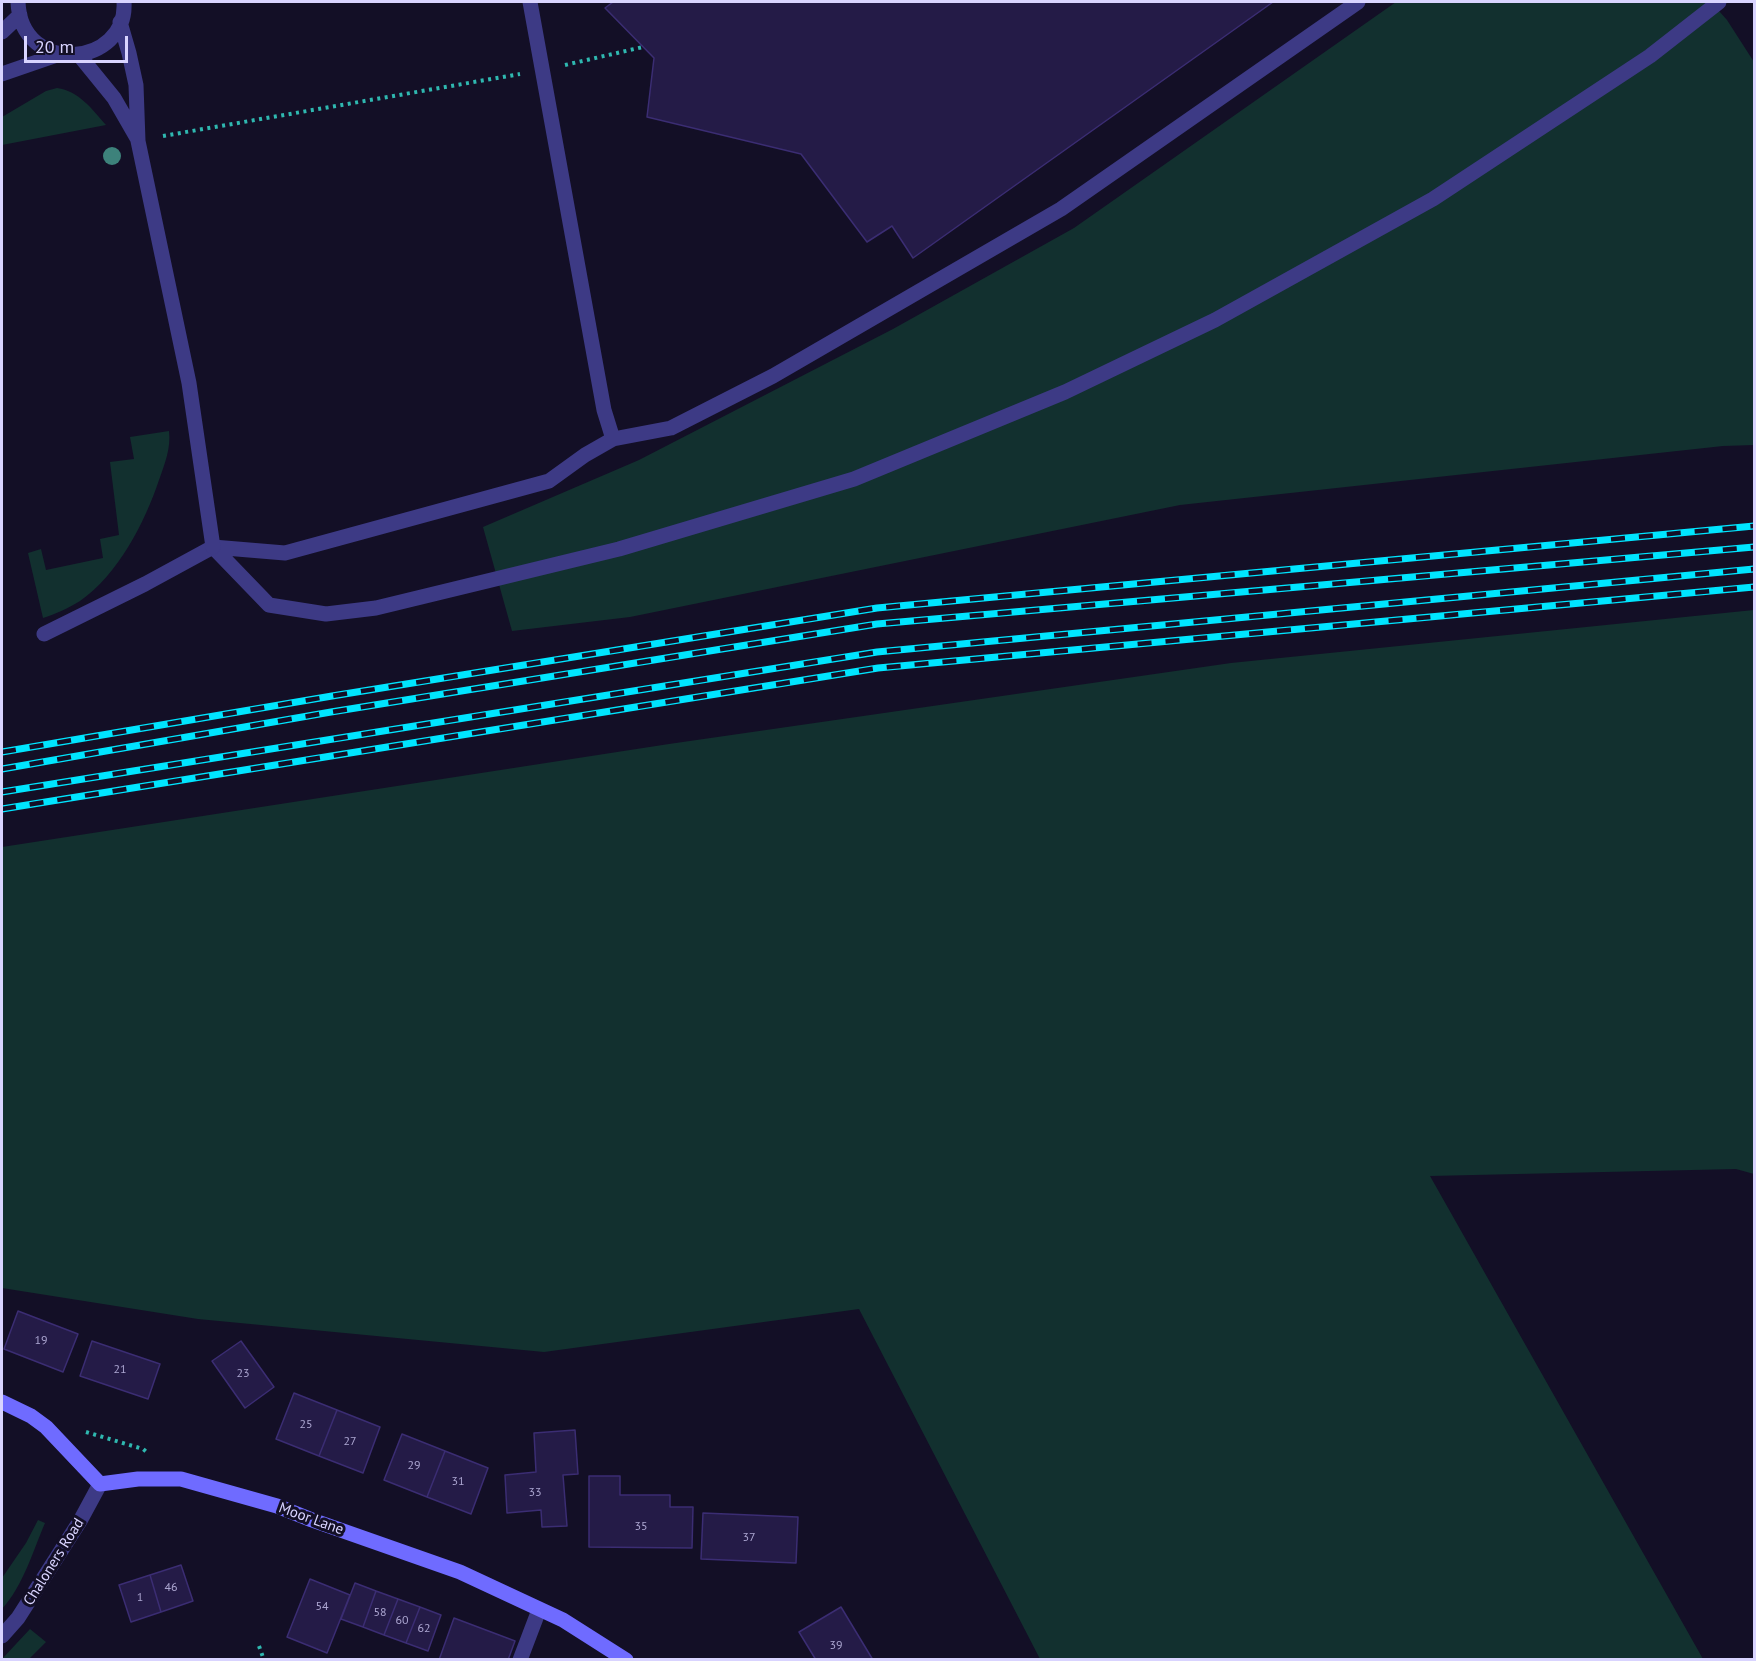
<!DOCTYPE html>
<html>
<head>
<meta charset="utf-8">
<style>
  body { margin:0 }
  #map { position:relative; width:1756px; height:1661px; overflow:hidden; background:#130f26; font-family:"PT Sans",sans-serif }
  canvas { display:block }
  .frame { position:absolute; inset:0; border:3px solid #d9d4ff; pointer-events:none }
  .scale { position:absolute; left:24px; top:36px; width:104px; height:27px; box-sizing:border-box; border:3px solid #d9d4ff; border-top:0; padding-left:8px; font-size:18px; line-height:21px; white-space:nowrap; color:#d9d4ff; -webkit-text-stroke:4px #130f26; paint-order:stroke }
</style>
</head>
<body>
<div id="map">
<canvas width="1756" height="1661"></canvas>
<div class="frame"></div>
<div class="scale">20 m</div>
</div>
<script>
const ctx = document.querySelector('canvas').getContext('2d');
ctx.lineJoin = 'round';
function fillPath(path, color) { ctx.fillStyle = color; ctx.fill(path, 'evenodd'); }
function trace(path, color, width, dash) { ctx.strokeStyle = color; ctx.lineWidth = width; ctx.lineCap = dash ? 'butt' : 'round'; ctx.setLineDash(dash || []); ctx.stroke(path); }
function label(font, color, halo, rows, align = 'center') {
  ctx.font = font + ' "PT Sans",sans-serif'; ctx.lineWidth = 6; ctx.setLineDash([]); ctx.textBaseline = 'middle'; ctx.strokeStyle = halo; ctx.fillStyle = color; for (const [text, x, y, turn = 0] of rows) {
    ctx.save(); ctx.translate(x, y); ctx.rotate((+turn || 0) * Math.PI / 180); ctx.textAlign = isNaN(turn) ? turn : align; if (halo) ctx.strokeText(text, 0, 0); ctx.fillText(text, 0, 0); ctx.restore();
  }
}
fillPath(new Path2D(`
  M 1396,2 L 1711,2 L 1727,20 L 1754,62 L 1754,445 L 1723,446 L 1180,505 L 630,617 L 512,631 L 483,527 L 639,460 L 893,329 L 1074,228 Z
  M 57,88 C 79,91 92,109 106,125 L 2,145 L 2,117 L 46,91 Z
  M 169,431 C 171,448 165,463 159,480 C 145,522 118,575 80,601 C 69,608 55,614 43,618 L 28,553 L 41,549 L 46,570 L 103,558 L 100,539 L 119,535 L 110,462 L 134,459 L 130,437 Z
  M 1754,610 L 1754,1174 L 1736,1169 L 1430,1176 L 1703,1659 L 1040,1659 L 859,1309 L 544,1352 L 198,1319 L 2,1288 L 2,847 L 669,744 L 1231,663 Z
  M 38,1520 L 45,1523 C 33,1551 23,1586 2,1609 L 2,1578 L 26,1543 Z
  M 30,1629 L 46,1642 L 29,1659 L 2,1659 Z`), '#12302f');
const building = new Path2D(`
  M 613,2 L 1273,2 L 913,258 L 892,226 L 867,242 L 801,154 L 647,117 L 654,58 L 605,8 Z
  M 18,1311 L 78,1334 L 63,1372 L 4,1349 Z
  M 92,1341 L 160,1364 L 148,1399 L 80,1376 Z
  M 241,1341 L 274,1387 L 245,1408 L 212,1361 Z
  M 294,1393 L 337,1410 L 319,1456 L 276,1439 Z
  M 337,1410 L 380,1427 L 363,1473 L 319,1456 Z
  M 575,1430 L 578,1474 L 563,1475 L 567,1526 L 542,1527 L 541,1510 L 507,1513 L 505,1475 L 536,1472 L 534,1433 Z
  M 402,1434 L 445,1451 L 427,1497 L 384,1480 Z
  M 445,1451 L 488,1468 L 471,1514 L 427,1497 Z
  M 589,1476 L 620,1476 L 620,1495 L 670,1495 L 670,1507 L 693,1507 L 692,1548 L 589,1547 Z
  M 703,1513 L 798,1517 L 796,1563 L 701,1559 Z
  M 181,1565 L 193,1601 L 161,1612 L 150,1575 Z
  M 150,1575 L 161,1612 L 131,1622 L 119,1585 Z
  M 310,1579 L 350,1595 L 327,1653 L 287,1637 Z
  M 355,1583 L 376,1591 L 363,1627 L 341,1619 Z
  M 376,1591 L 398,1599 L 384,1635 L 363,1627 Z
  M 398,1599 L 420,1607 L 406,1643 L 384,1635 Z
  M 420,1607 L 441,1615 L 428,1651 L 406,1643 Z
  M 841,1607 L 873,1660 L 816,1660 L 799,1632 Z
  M 454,1618 L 515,1641 L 508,1660 L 439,1660 Z`);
fillPath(building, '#241b47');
trace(building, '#3b2d73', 1.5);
trace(new Path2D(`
  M 565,65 L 643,47
  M 163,136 L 520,74
  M 86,1432 L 143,1449 L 149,1454
  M 259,1646 L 264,1660`), '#2fb8b0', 4, [3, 4.5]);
trace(new Path2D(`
  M 613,439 L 671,428 L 773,376 L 1061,209 L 1358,2
  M 213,547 L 269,605 L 326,614 L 376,608 L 619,549 L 854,479 L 1065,392 L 1215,320 L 1433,199 L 1650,56 L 1719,2
  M 44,634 L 145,584 L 213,547 L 285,553 L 549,481 L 585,455 L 613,439 L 604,410 L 530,2
  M 520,1660 L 539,1610`), '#3d3a85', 15);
trace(new Path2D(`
  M 18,2 C 21,77 128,67 124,2
  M 120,22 L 129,53 L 136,85 L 138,141 L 189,383 L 213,547
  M 2,32 L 20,15
  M 79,55 L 114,98 L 137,138
  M 2,74 L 60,54
  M 2,1636 L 18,1618 L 80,1521 L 100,1484`), '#3d3a85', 15);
trace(new Path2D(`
  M 2,1402 L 31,1416 L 46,1427 L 100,1484 L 138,1479 L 181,1479 L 277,1506 L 312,1520 L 460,1572 L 563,1620 L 626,1660`), '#6f6bff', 15);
const rail = new Path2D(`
  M 2,752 L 332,696 L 877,608 L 1754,526
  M 2,769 L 331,712 L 877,624 L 1754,547
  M 2,792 L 877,652 L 1754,569
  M 2,809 L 878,668 L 1754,587`);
trace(rail, '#00e5ff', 7);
trace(rail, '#130f26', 4.5, [14]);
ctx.fillStyle = '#3d827b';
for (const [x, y] of [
  [112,156]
]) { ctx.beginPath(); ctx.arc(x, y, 9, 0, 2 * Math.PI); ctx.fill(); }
label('12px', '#aca6d1', null, [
  ["19",41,1341],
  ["21",120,1370],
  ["23",243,1374],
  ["25",306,1425],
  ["27",350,1442],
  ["29",414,1466],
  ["31",458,1482],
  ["33",535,1493],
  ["35",641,1527],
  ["37",749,1538],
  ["46",171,1588],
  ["1",140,1598],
  ["54",322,1607],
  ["58",380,1613],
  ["60",402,1621],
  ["62",424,1629],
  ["39",836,1646]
]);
label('15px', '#d9d4ff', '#130f26', [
  ["Moor Lane",311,1519,20],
  ["Chaloners Road",54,1562,-58]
]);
</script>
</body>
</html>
